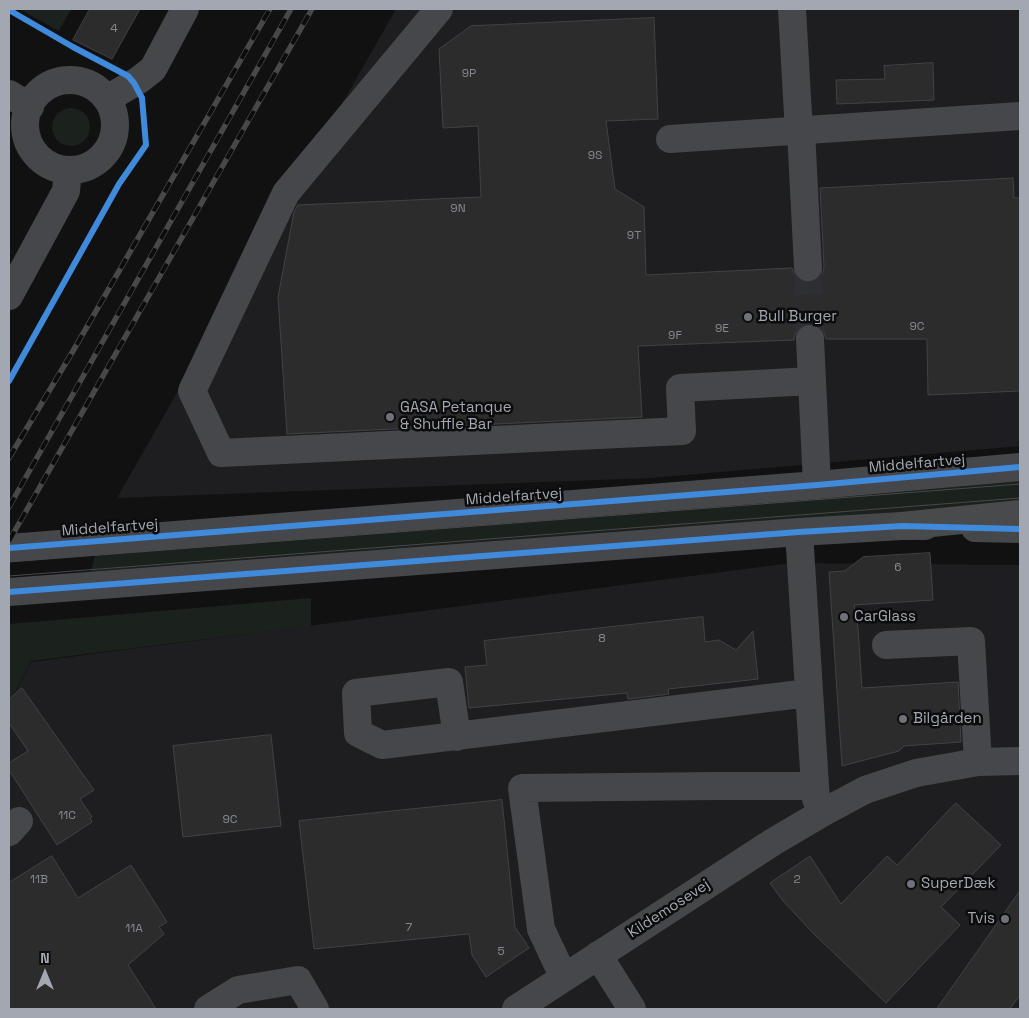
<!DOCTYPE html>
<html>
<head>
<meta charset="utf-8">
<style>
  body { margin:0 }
  #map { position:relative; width:1029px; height:1018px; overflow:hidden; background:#111112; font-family:"Space Grotesk",sans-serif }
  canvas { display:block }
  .frame { position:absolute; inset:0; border:10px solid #a3a7b1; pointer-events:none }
  .north { position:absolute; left:20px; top:948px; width:50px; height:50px; -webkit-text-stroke:4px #0c0c0d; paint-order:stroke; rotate:0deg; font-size:14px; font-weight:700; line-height:20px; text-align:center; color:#a3a7b1 }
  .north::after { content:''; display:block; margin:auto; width:18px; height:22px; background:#a3a7b1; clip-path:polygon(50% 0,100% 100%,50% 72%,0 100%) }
</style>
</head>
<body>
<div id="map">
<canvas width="1029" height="1018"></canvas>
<div class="frame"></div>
<div class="north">N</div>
</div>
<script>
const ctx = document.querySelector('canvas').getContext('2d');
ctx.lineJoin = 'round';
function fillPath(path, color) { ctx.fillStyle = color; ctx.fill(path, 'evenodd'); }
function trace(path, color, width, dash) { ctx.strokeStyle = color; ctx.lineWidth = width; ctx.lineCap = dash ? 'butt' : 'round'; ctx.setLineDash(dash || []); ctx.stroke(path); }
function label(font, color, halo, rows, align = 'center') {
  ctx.font = font + ' "Space Grotesk",sans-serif'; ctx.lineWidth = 5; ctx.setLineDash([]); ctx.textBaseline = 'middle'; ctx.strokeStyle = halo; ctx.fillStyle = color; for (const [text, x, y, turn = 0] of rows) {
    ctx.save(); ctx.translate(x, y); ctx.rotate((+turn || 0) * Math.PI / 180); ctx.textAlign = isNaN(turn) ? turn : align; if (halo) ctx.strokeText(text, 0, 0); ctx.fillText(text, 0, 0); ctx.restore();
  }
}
fillPath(new Path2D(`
  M 396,9 L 1020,9 L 1020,446 L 651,478 L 117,498 Z
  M 791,563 L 1020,565 L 1020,1009 L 9,1009 L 9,704 L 31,662 Z`), '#1e1e20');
fillPath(new Path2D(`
  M 19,9 L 71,9 L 59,31 Z
  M52 127a19 19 0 1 1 38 0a19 19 0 1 1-38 0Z
  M 1020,478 L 1020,506 L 89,577 L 97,549 Z
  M 311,598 L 311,626 L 31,661 L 9,704 L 9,624 Z`), '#1b211c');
const building = new Path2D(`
  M 90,9 L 140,9 L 112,59 L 73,40 Z
  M 654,18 L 658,119 L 606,121 L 615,189 L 644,207 L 646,275 L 792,268 L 795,276 L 800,281 L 809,283 L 817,280 L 822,275 L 824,267 L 820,188 L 1013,178 L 1014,198 L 1020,198 L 1020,391 L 928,395 L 927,339 L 826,339 L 823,330 L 817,325 L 809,323 L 802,326 L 796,331 L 794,340 L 638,346 L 642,417 L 287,434 L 278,297 L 294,212 L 298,205 L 481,197 L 478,126 L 443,128 L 439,49 L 471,26 Z
  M 933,63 L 934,100 L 837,104 L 836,80 L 885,79 L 884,66 Z
  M 930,553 L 933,600 L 854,605 L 858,628 L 862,688 L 958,682 L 961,742 L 904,746 L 899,751 L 842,766 L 829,572 L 845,571 L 863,557 Z
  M 703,617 L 705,642 L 719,640 L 736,650 L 753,631 L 758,679 L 668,689 L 669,694 L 628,699 L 627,693 L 469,708 L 465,667 L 487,665 L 484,641 Z
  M 22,688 L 94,790 L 80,799 L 92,817 L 90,818 L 92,822 L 57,845 L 9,770 L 9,763 L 28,751 L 9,723 L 9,700 Z
  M 271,735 L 281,826 L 183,837 L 173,746 Z
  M 502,800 L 515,927 L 529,948 L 486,977 L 472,955 L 469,934 L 314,949 L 299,821 Z
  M 956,803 L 1001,845 L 941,907 L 960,925 L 886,1003 L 813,933 L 783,901 L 770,883 L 810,856 L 841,904 L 887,856 L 897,865 Z
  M 52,856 L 78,898 L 131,865 L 167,922 L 159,927 L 164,934 L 128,965 L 156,1009 L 9,1009 L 9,883 Z
  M 1020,891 L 1020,995 L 1010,1009 L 937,1009 Z`);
fillPath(building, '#2c2c2d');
trace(building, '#414245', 1);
trace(new Path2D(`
  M 808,267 L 810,339`), '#2e2f32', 28, [28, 14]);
trace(new Path2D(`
  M 439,9 L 286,193 L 192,391 L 221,453 L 682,431 L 680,388 L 812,381
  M 792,9 L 799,132
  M25 125a45 45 0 1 1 90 0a45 45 0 1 1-90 0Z
  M 9,94 L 30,107
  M 107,99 L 139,80 L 153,69 L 185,9
  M 801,131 L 808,267
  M 670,139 L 1020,116
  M 9,296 L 66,191 L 68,170
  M 810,339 L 817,485
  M 975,528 L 1020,529
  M 799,532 L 815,786 L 816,799 L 819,804
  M 9,548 L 817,485 L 1020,467
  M 9,592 L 799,532 L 902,526 L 925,526
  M 886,645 L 971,641 L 978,762
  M 457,737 L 449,682 L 356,693 L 358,733 L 382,745 L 809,693
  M 9,832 L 19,821
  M 598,955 L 632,1009
  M 564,978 L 541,929 L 522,788 L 717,786 L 815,786
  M 208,1009 L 238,990 L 298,980 L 315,1009
  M 516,1009 L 773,842 L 824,812 L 865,790 L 916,773 L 978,762 L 1020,761`), '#46474a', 28);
trace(new Path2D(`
  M 902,526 L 1020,514`), '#484a4c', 28);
trace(new Path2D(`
  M 9,562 L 1020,484
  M 9,576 L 1020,498`), '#47484a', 1);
const rail = new Path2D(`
  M 9,458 L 73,351 L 270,9
  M 9,507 L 291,9
  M 9,541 L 312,9`);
trace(rail, '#47484a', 5.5);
trace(rail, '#0c0c0d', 4, [11]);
trace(new Path2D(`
  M 9,381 L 119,184 L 146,145 L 142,98 L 134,83 L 128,76 L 73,47 L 9,10 L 10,9
  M 9,548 L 817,485 L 1020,467
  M 9,592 L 799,532 L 902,526 L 1020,529`), '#408adc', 6);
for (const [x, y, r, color] of [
  [748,317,5,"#707279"],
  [390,417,5,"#707279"],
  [844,617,5,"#707279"],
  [903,719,5,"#707279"],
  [911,884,5,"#707279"],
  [1005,919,5,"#707279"]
]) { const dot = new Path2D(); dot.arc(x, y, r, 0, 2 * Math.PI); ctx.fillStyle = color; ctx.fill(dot); trace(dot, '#0c0c0d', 2); }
label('12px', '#858890', null, [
  ["4",114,29],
  ["9P",469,74],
  ["9S",595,156],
  ["9N",458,209],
  ["9T",634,236],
  ["9C",917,327],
  ["9E",722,329],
  ["9F",675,336],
  ["6",898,568],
  ["8",602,639],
  ["11C",67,816],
  ["9C",230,820],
  ["11B",39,880],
  ["2",797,880],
  ["7",409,928],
  ["11A",134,929],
  ["5",501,952]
]);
label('15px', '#a3a7b1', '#0c0c0d', [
  ["Bull Burger",758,317],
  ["GASA Petanque",400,408],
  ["& Shuffle Bar",400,425],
  ["CarGlass",854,617],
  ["Bilgården",913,719],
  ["SuperDæk",921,884],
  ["Tvis",995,919,"right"]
], 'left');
label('15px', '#a3a7b1', '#0c0c0d', [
  ["Middelfartvej",917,464,-5],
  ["Middelfartvej",514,497,-4],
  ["Middelfartvej",110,528,-4],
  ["Kildemosevej",669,909,-33]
]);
</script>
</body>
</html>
